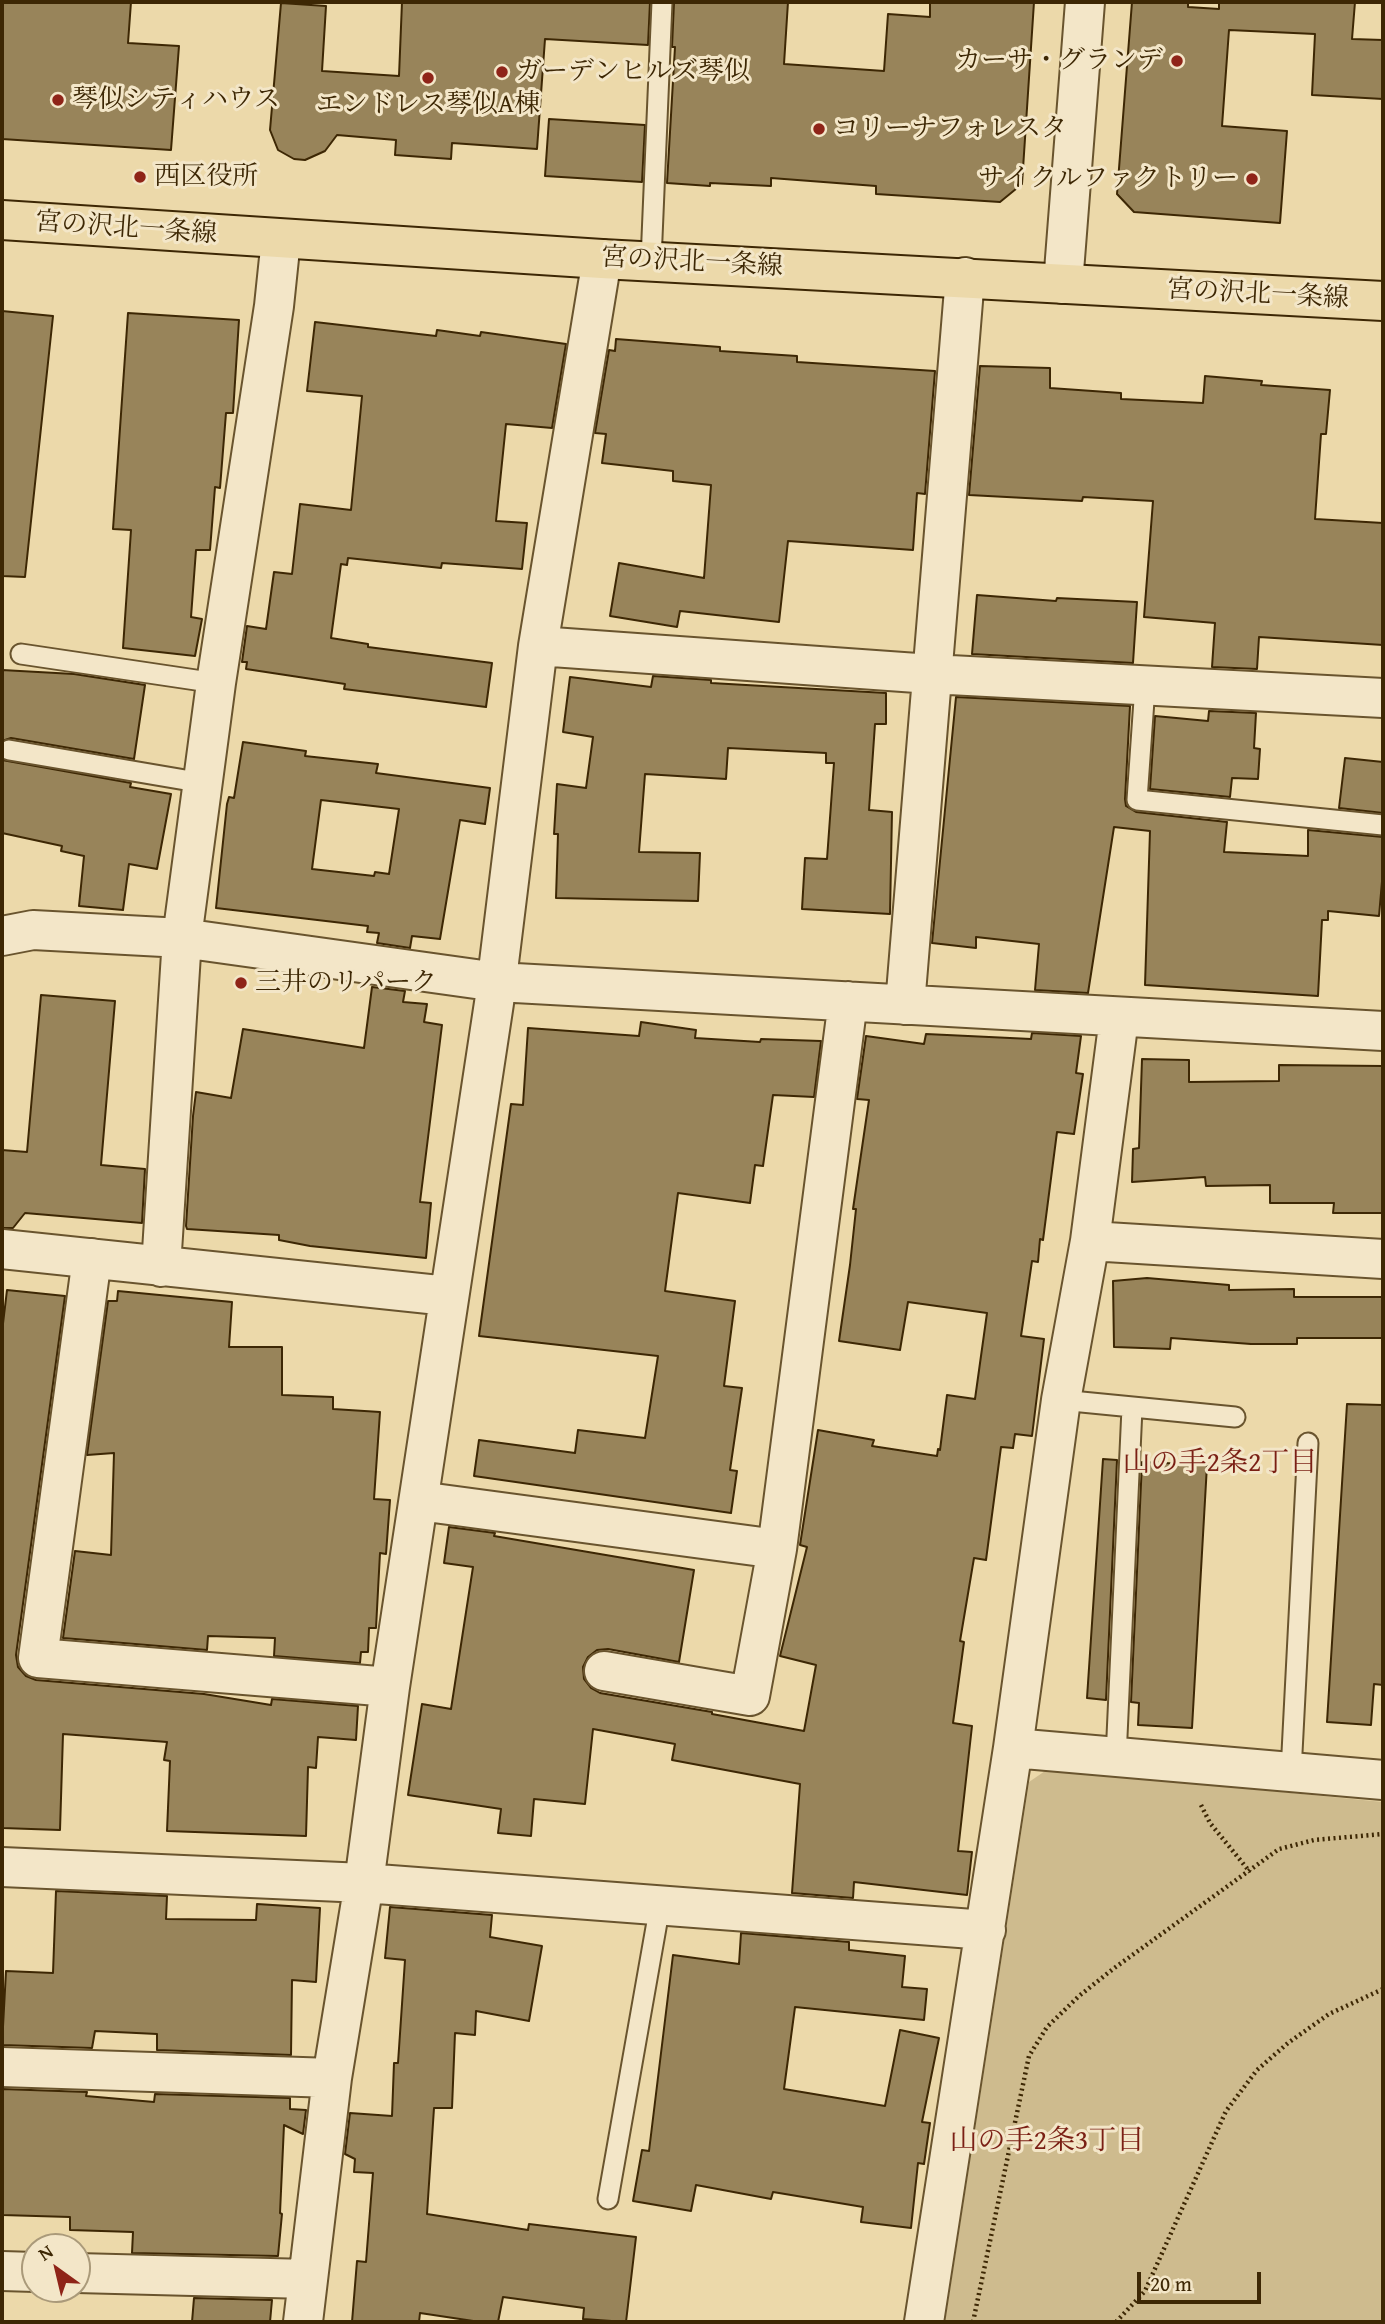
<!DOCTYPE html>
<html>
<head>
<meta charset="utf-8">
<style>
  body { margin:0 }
  #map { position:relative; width:1385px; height:2324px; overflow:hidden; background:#ecd9aa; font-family:"Gentium Book Plus",serif }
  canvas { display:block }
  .frame { position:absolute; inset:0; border:4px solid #3d2704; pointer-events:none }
  .north { position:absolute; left:21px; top:2233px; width:70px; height:70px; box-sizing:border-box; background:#f3e6c8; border:2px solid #aa9a7a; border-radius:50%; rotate:326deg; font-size:19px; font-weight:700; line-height:28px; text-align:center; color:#3d2704 }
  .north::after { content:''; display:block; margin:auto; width:24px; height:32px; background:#8f2418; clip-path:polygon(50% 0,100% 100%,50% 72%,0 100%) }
  .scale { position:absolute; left:1137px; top:2272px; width:124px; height:32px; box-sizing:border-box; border:4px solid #3d2704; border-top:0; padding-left:9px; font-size:21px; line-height:24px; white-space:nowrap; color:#3d2704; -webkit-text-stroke:5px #f3e6c8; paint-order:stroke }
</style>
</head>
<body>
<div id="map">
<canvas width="1385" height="2324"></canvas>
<div class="frame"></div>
<div class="north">N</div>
<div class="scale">20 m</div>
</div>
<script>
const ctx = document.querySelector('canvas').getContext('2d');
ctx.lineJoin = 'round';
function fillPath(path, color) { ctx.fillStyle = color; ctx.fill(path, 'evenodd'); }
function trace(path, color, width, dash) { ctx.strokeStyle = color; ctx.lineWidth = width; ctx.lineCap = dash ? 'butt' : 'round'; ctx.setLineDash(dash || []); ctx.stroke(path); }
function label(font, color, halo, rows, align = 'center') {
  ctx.font = font + ' "Gentium Book Plus","Noto Serif JP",serif'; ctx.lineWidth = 6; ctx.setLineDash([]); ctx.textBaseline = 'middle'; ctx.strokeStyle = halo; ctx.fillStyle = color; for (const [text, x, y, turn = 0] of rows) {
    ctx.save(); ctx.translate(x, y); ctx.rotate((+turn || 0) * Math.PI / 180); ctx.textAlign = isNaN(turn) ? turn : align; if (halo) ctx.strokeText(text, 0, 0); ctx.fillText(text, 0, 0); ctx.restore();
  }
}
fillPath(new Path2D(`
  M 1048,1769 L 1383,1802 L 1383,2322 L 945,2322 L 1029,1782 Z`), '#cebb8e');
const building = new Path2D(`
  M 2,2 L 131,2 L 128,43 L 179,46 L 171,150 L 2,139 Z
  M 402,2 L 650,2 L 648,45 L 545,39 L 537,149 L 452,143 L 451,159 L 395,155 L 396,140 L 337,135 L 325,151 L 305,160 L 294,159 L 278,150 L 270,130 L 281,3 L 326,6 L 322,71 L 399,76 Z
  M 674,2 L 788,2 L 784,64 L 884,71 L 888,14 L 930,17 L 930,2 L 1034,2 L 1022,184 L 1000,202 L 876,194 L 876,186 L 771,178 L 771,186 L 710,183 L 710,186 L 667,183 L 675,47 L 672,47 Z
  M 1132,2 L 1188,2 L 1188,7 L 1219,9 L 1219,2 L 1355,2 L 1352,39 L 1383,40 L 1383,99 L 1312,95 L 1315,34 L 1229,30 L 1222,126 L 1287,131 L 1280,223 L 1134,212 L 1117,194 Z
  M 549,119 L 645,125 L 642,182 L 545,176 Z
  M 2,311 L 53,316 L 25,577 L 2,576 Z
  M 128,313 L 239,320 L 233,413 L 226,413 L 220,488 L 215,487 L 210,550 L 196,550 L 191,617 L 202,619 L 195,656 L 123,648 L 131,530 L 113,529 Z
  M 315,322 L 436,336 L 437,330 L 480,336 L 481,332 L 566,344 L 552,428 L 506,424 L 496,521 L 527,523 L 522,569 L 442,563 L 441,568 L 348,558 L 347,565 L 341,564 L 331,638 L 368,644 L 368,647 L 492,663 L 486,707 L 344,689 L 345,684 L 246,669 L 247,662 L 242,662 L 247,626 L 266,629 L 274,572 L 292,574 L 300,504 L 351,510 L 362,396 L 307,391 Z
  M 616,339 L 720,347 L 720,351 L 797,356 L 797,362 L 935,371 L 925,494 L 917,493 L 913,550 L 788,541 L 779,622 L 680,611 L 677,627 L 610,616 L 619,563 L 704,578 L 711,485 L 673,481 L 673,471 L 602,463 L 606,434 L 595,433 L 609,350 L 615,351 Z
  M 980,366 L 1050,368 L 1050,388 L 1121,393 L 1121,399 L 1203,403 L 1205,376 L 1262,381 L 1261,385 L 1330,390 L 1326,434 L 1321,434 L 1315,519 L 1383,523 L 1383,645 L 1259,637 L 1257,669 L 1212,667 L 1215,623 L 1144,617 L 1153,501 L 1083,497 L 1082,501 L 969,495 Z
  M 977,595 L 1056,601 L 1057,598 L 1137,602 L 1133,663 L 972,654 Z
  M 2,670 L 74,674 L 145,685 L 134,759 L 11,738 L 2,741 Z
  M 653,676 L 711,680 L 711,683 L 886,693 L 886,724 L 875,724 L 869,810 L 892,812 L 890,914 L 802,909 L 805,858 L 827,859 L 834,763 L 826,763 L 826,753 L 728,748 L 726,779 L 645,774 L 639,852 L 700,853 L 698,901 L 556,898 L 558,834 L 554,834 L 557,784 L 586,788 L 593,737 L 563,732 L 570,677 L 651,687 Z
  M 956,697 L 1130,706 L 1125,799 L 1126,806 L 1136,812 L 1227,822 L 1224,852 L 1308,856 L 1308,830 L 1383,837 L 1383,870 L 1379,916 L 1328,911 L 1328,920 L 1322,920 L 1318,996 L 1145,985 L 1150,831 L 1114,827 L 1088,993 L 1035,990 L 1039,944 L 976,937 L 976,948 L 932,943 Z
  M 1209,711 L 1256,713 L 1254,748 L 1260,749 L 1258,779 L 1232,778 L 1230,797 L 1150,789 L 1155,716 L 1208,721 Z
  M 243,742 L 306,751 L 305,756 L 378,764 L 376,773 L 490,788 L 485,824 L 460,820 L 440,939 L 412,936 L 410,948 L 377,943 L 379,933 L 367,932 L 368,926 L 216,908 L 227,804 L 229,797 L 234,798 ZM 321,800 L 399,809 L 389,874 L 375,872 L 374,876 L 312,869 Z
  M 1345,758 L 1383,762 L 1383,813 L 1339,808 Z
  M 2,760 L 131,783 L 130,787 L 171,794 L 157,869 L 129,864 L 123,910 L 79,906 L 84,856 L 61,851 L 62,846 L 2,833 Z
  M 372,987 L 405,991 L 403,1002 L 427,1004 L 424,1022 L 442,1025 L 420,1202 L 431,1203 L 426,1258 L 310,1246 L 279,1240 L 279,1235 L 187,1229 L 186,1226 L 193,1116 L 196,1092 L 231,1098 L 243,1029 L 364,1048 Z
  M 41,995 L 115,1001 L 101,1165 L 145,1169 L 142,1223 L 25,1213 L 13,1228 L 2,1228 L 2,1150 L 27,1152 Z
  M 641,1022 L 696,1030 L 695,1038 L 760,1042 L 761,1039 L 821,1041 L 814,1097 L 773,1095 L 763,1166 L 755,1165 L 750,1203 L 678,1193 L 665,1291 L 735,1301 L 724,1386 L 742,1388 L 730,1470 L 737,1471 L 731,1513 L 474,1476 L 479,1440 L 575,1453 L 578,1430 L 645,1438 L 658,1356 L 479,1336 L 511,1104 L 523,1105 L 528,1028 L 639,1036 Z
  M 1032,1033 L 1081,1036 L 1076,1073 L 1083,1074 L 1074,1134 L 1057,1132 L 1043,1240 L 1040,1239 L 1038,1262 L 1032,1261 L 1021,1336 L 1044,1339 L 1032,1436 L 1015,1434 L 1013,1448 L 1001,1447 L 986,1560 L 974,1558 L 960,1641 L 964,1642 L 953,1723 L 972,1726 L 958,1851 L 972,1852 L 967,1895 L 854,1882 L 853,1898 L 792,1893 L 800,1784 L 672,1760 L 675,1744 L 593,1729 L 585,1804 L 534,1799 L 531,1836 L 498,1833 L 501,1809 L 408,1795 L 422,1704 L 451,1709 L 473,1567 L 444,1563 L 449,1527 L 495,1533 L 494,1536 L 694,1570 L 679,1662 L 608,1649 L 597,1650 L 588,1657 L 583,1667 L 584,1679 L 591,1688 L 600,1693 L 712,1712 L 712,1714 L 804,1731 L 816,1665 L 780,1656 L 807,1547 L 800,1545 L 818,1430 L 874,1440 L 872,1446 L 937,1456 L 938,1449 L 940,1450 L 947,1395 L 975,1399 L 987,1313 L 908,1302 L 900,1350 L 839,1341 L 850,1265 L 856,1209 L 853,1209 L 869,1100 L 857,1099 L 866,1036 L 924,1044 L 926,1034 L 1031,1039 Z
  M 1142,1059 L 1189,1060 L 1189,1082 L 1279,1081 L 1279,1065 L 1383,1066 L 1383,1213 L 1333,1213 L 1334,1203 L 1270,1203 L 1270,1185 L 1206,1186 L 1205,1177 L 1132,1182 L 1133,1149 L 1139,1148 Z
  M 1147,1278 L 1229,1285 L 1229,1290 L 1294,1289 L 1294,1297 L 1383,1297 L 1383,1338 L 1297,1338 L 1297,1344 L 1251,1344 L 1171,1338 L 1170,1349 L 1114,1347 L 1113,1281 Z
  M 7,1290 L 65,1296 L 16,1655 L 18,1667 L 26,1676 L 36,1680 L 204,1694 L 271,1705 L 272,1699 L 358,1706 L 356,1740 L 318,1737 L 316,1768 L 308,1767 L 306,1836 L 167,1831 L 170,1761 L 164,1760 L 167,1742 L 63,1734 L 60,1830 L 2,1828 L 2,1332 Z
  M 118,1291 L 232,1302 L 229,1347 L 282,1347 L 282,1395 L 333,1397 L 333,1409 L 380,1412 L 374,1499 L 390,1500 L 386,1554 L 380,1553 L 376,1628 L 369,1628 L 368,1652 L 361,1652 L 360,1663 L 274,1656 L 275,1638 L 208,1636 L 207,1650 L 63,1638 L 75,1551 L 111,1555 L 114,1453 L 87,1455 L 108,1301 L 117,1301 Z
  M 1347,1404 L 1383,1405 L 1383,1685 L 1374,1684 L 1371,1725 L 1327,1722 Z
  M 1103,1459 L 1117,1460 L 1106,1700 L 1087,1698 Z
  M 1142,1462 L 1207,1465 L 1192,1728 L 1138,1725 L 1139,1703 L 1131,1702 Z
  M 56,1891 L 167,1896 L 166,1919 L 256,1920 L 257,1904 L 320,1908 L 316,1982 L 292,1980 L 291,2055 L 157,2050 L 157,2034 L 95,2031 L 92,2048 L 2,2045 L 6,1971 L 53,1973 Z
  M 390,1907 L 492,1915 L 490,1937 L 542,1946 L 529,2021 L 476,2011 L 475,2035 L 455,2033 L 452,2108 L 434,2108 L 427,2214 L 528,2230 L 529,2224 L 636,2237 L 626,2322 L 583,2319 L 584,2308 L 503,2297 L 498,2322 L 480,2322 L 420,2313 L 419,2322 L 352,2322 L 357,2261 L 366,2262 L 373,2173 L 354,2172 L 355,2159 L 345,2154 L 350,2113 L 392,2116 L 394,2063 L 398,2063 L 405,1960 L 385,1958 Z
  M 741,1933 L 849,1942 L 849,1950 L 905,1956 L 902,1987 L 927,1989 L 924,2020 L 795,2007 L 784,2089 L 885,2106 L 900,2030 L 939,2038 L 922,2122 L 930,2123 L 924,2164 L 918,2163 L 911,2228 L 861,2222 L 863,2207 L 773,2192 L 771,2199 L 696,2185 L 691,2211 L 633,2201 L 642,2150 L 649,2151 L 673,1955 L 739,1964 Z
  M 2,2089 L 87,2092 L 86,2096 L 154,2102 L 155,2094 L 290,2098 L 290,2109 L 306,2110 L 303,2134 L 284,2125 L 280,2213 L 282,2214 L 278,2256 L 132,2253 L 133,2232 L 70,2230 L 70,2217 L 2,2215 Z
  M 194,2298 L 272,2300 L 270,2322 L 192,2322 Z`);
fillPath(building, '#98845a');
trace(building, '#3d2704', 2);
const service = new Path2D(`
  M 651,261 L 662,2
  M 21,654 L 216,683
  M 1145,686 L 1137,800 L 1383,825
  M 9,750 L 203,783
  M 1061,1400 L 1235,1417
  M 1116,1758 L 1132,1408
  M 1291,1772 L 1308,1443
  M 608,2199 L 660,1905`);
const minor = new Path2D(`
  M 538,646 L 931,674 L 1383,698
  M 2,936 L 33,930 L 182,938 L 497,982 L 1383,1031
  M 905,1005 L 965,277
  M 1090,1241 L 1383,1259
  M 2,1249 L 448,1296
  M 92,1258 L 38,1658 L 390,1687
  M 161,1267 L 182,938 L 216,683 L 274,306 L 281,239
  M 419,1501 L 777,1549 L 848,1001
  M 604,1671 L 750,1696 L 777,1549
  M 1013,1748 L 1383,1780
  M 2,1867 L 364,1883 L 986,1930
  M 2,2067 L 332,2078
  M 2,2271 L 35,2272
  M 77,2273 L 308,2279
  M 303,2322 L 332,2078 L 364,1883 L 390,1687 L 494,1003 L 538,646 L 602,259
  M 924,2322 L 1013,1748 L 1061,1400 L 1090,1241 L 1119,1018`);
const tertiary = new Path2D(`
  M 1063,284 L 1085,2`);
const primary = new Path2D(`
  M 2,220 L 602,259 L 1383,301`);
trace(service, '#69542e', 23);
trace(minor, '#69542e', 42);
trace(tertiary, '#69542e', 42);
trace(primary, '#3d2704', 42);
trace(new Path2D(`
  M 1201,1805 L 1210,1823 L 1250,1872
  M 973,2322 L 1029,2056 L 1047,2027 L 1079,1996 L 1113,1969 L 1279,1849 L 1314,1840 L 1383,1834
  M 1116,2322 L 1145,2291 L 1226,2111 L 1257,2070 L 1288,2043 L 1329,2014 L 1383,1989`), '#3d2704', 4.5, [2, 3.5]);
trace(service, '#f3e6c8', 19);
trace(minor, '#f3e6c8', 38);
trace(tertiary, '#f3e6c8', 38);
trace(primary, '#ecd9aa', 38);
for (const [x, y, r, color] of [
  [1177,61,7,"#8f2418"],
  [502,72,7,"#8f2418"],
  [428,78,7,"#8f2418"],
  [58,100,7,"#8f2418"],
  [819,129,7,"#8f2418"],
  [140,177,7,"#8f2418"],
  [1252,179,7,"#8f2418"],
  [241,983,7,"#8f2418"]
]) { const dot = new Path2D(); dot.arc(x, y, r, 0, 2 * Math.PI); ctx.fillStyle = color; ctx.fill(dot); trace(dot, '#f3e6c8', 2.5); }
label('26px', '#3d2704', '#f3e6c8', [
  ["カーサ・グランデ",1163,61,"right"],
  ["ガーデンヒルズ琴似",516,72],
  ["琴似シティハウス",72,100],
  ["エンドレス琴似A棟",428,105,"center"],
  ["コリーナフォレスタ",833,129],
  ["西区役所",154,177],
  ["サイクルファクトリー",1238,179,"right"],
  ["三井のリパーク",255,983]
], 'left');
label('26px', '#3d2704', '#f3e6c8', [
  ["宮の沢北一条線",126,229,4],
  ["宮の沢北一条線",692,263,3],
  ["宮の沢北一条線",1258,295,3]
]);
label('28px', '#7a1f14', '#f3e6c8', [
  ["山の手2条2丁目",1220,1464],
  ["山の手2条3丁目",1047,2142]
]);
</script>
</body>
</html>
